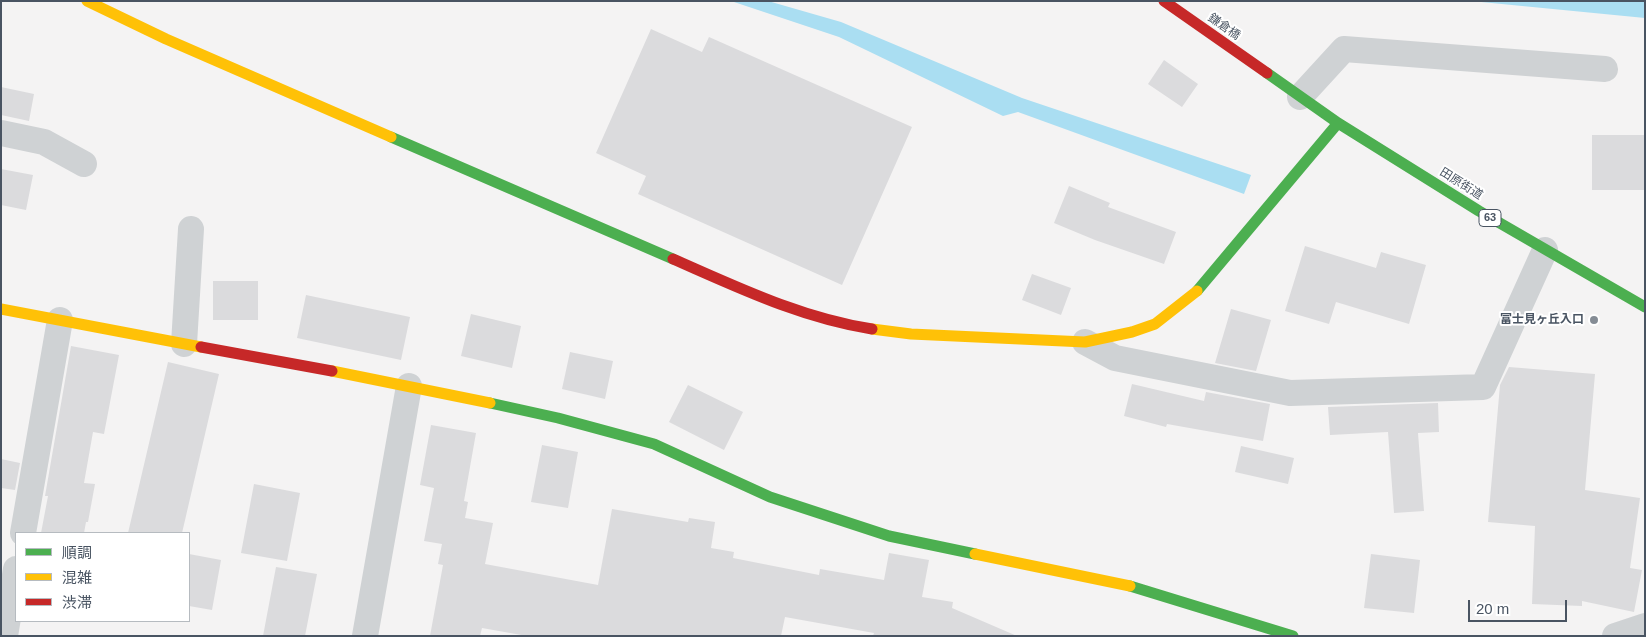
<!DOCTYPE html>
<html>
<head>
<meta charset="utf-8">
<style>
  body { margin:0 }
  #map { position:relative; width:1646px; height:637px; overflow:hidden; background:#f4f3f3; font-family:Arial,"Noto Sans JP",sans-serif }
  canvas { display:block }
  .frame { position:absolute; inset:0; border:2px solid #495462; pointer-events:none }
  .legend { position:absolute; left:15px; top:532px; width:175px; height:90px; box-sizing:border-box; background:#fff; border:1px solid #b6bbc0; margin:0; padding:6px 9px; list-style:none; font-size:15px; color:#495462 }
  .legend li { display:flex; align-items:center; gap:10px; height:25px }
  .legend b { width:25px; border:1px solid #b6bbc0 }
  .scale { position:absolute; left:1468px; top:600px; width:99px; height:22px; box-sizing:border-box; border:2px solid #495462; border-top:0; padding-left:6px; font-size:15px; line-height:18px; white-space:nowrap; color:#495462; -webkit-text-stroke:4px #fff; paint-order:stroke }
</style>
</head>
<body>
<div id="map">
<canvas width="1646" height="637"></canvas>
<div class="frame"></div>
<ul class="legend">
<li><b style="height:6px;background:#4caf50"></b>順調</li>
<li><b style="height:6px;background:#ffc107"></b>混雑</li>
<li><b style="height:6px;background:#c62828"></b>渋滞</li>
</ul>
<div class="scale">20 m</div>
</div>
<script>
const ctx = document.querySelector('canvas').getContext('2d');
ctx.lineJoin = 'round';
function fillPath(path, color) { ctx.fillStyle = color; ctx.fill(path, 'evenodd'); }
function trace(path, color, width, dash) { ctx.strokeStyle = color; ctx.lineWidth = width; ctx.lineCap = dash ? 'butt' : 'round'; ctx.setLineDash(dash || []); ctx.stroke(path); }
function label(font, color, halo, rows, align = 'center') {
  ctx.font = font + ' Arial,"Noto Sans JP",sans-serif'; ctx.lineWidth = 4; ctx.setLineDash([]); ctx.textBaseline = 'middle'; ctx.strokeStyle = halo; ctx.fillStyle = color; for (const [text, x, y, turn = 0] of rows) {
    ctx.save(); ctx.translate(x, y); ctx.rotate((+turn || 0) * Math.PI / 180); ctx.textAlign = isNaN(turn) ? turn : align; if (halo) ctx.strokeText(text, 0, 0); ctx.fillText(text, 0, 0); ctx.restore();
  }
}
fillPath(new Path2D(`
  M 731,1 L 768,1 L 841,22 L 1022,98 L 1251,175 L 1244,194 L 1018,112 L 1003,116 L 839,37 Z
  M 1471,1 L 1645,1 L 1645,18 Z`), '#aadef2');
fillPath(new Path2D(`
  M 651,29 L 702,52 L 709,37 L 912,127 L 842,285 L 638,194 L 646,176 L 596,153 Z
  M 1164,60 L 1198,84 L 1182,107 L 1148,84 Z
  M 1,87 L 34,94 L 29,121 L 1,115 Z
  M 1592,135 L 1645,135 L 1645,190 L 1592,190 Z
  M 1,169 L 33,175 L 26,210 L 1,205 Z
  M 1069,186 L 1110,203 L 1108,207 L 1176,232 L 1164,264 L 1095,240 L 1054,223 Z
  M 1305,246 L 1376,268 L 1381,252 L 1426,265 L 1409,324 L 1336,302 L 1329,324 L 1285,311 Z
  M 1032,274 L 1071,288 L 1061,315 L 1022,300 Z
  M 213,281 L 258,281 L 258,320 L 213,320 Z
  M 306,295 L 410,317 L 401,360 L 297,338 Z
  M 1231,309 L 1271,320 L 1256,371 L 1215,363 Z
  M 471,314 L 521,326 L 512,368 L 461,356 Z
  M 71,346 L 119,355 L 104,434 L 93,432 L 84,483 L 95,484 L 88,522 L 86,522 L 84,533 L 41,533 L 48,496 L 45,496 Z
  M 570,352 L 613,361 L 605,399 L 562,389 Z
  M 168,362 L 219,374 L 182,533 L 128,533 Z
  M 1509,367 L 1595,374 L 1585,490 L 1640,498 L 1630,568 L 1642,570 L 1634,612 L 1582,601 L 1582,606 L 1532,604 L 1535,526 L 1488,522 L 1500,385 Z
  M 1132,384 L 1204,401 L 1206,392 L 1270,404 L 1263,441 L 1167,424 L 1166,427 L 1124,416 Z
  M 688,385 L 743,412 L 724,450 L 669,422 Z
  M 1438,403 L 1439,432 L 1418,433 L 1424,511 L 1394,513 L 1388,432 L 1330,435 L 1328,407 Z
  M 431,425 L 476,433 L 464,501 L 468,502 L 465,518 L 493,523 L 485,564 L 598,585 L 612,509 L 688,522 L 689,518 L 715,522 L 711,548 L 734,552 L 733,558 L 819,575 L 820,569 L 884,580 L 889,553 L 929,560 L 922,597 L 953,602 L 952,608 L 1017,636 L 873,636 L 874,633 L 785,617 L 781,636 L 527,636 L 482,628 L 480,636 L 430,636 L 443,565 L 438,564 L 442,544 L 424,541 L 434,488 L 420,485 Z
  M 542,445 L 578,452 L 568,508 L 531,502 Z
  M 1241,446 L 1294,458 L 1288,484 L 1235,472 Z
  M 1,459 L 20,463 L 15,490 L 1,488 Z
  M 254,484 L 300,493 L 287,561 L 241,553 Z
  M 189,554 L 221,560 L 212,610 L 189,606 Z
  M 1371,554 L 1420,560 L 1414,613 L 1364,608 Z
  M 276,567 L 317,574 L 305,636 L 263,636 Z`), '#dbdbdd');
trace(new Path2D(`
  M 1300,97 L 1344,49 L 1605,69
  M 1,133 L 44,142 L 84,164
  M 1085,342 L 1115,358 L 1290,393 L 1483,387 L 1545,250
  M 184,344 L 191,229
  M 23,533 L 60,320
  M 5,636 L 16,569
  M 365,636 L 409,386
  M 1615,636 L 1645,626`), '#cfd2d4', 26);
trace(new Path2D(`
  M 1267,73 L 1338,123 L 1479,211 L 1645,307
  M 391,137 L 673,259
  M 1197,291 L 1338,123
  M 490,403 L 558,418 L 654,444 L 770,497 L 889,536 L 975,554
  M 1130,586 L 1293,636`), '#4caf50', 11);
trace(new Path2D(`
  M 87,1 L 166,39 L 391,137
  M 1,309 L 201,347
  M 872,329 L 911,334 L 1085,342 L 1132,332 L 1155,324 L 1197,291
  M 332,371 L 490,403
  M 975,554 L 1130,586`), '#ffc107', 11);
trace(new Path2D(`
  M 1164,1 L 1267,73
  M 673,259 C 737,287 801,318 872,329
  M 201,347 L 332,371`), '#c62828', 11);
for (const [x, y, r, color] of [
  [1594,320,5,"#858c95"]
]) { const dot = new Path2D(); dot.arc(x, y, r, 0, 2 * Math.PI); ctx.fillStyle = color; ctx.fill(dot); trace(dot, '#fff', 2); }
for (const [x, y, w] of [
  [1490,218,22]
]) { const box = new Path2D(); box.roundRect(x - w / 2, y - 8.5, w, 17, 4); ctx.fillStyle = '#fff'; ctx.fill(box); trace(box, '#495462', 1); }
label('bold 11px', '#495462', null, [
  ["63",1490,218]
]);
label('12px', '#495462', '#fff', [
  ["鎌倉橋",1224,27,35],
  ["田原街道",1461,184,32]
]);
label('bold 12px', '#495462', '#fff', [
  ["富士見ヶ丘入口",1584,320]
], 'right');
</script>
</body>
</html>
